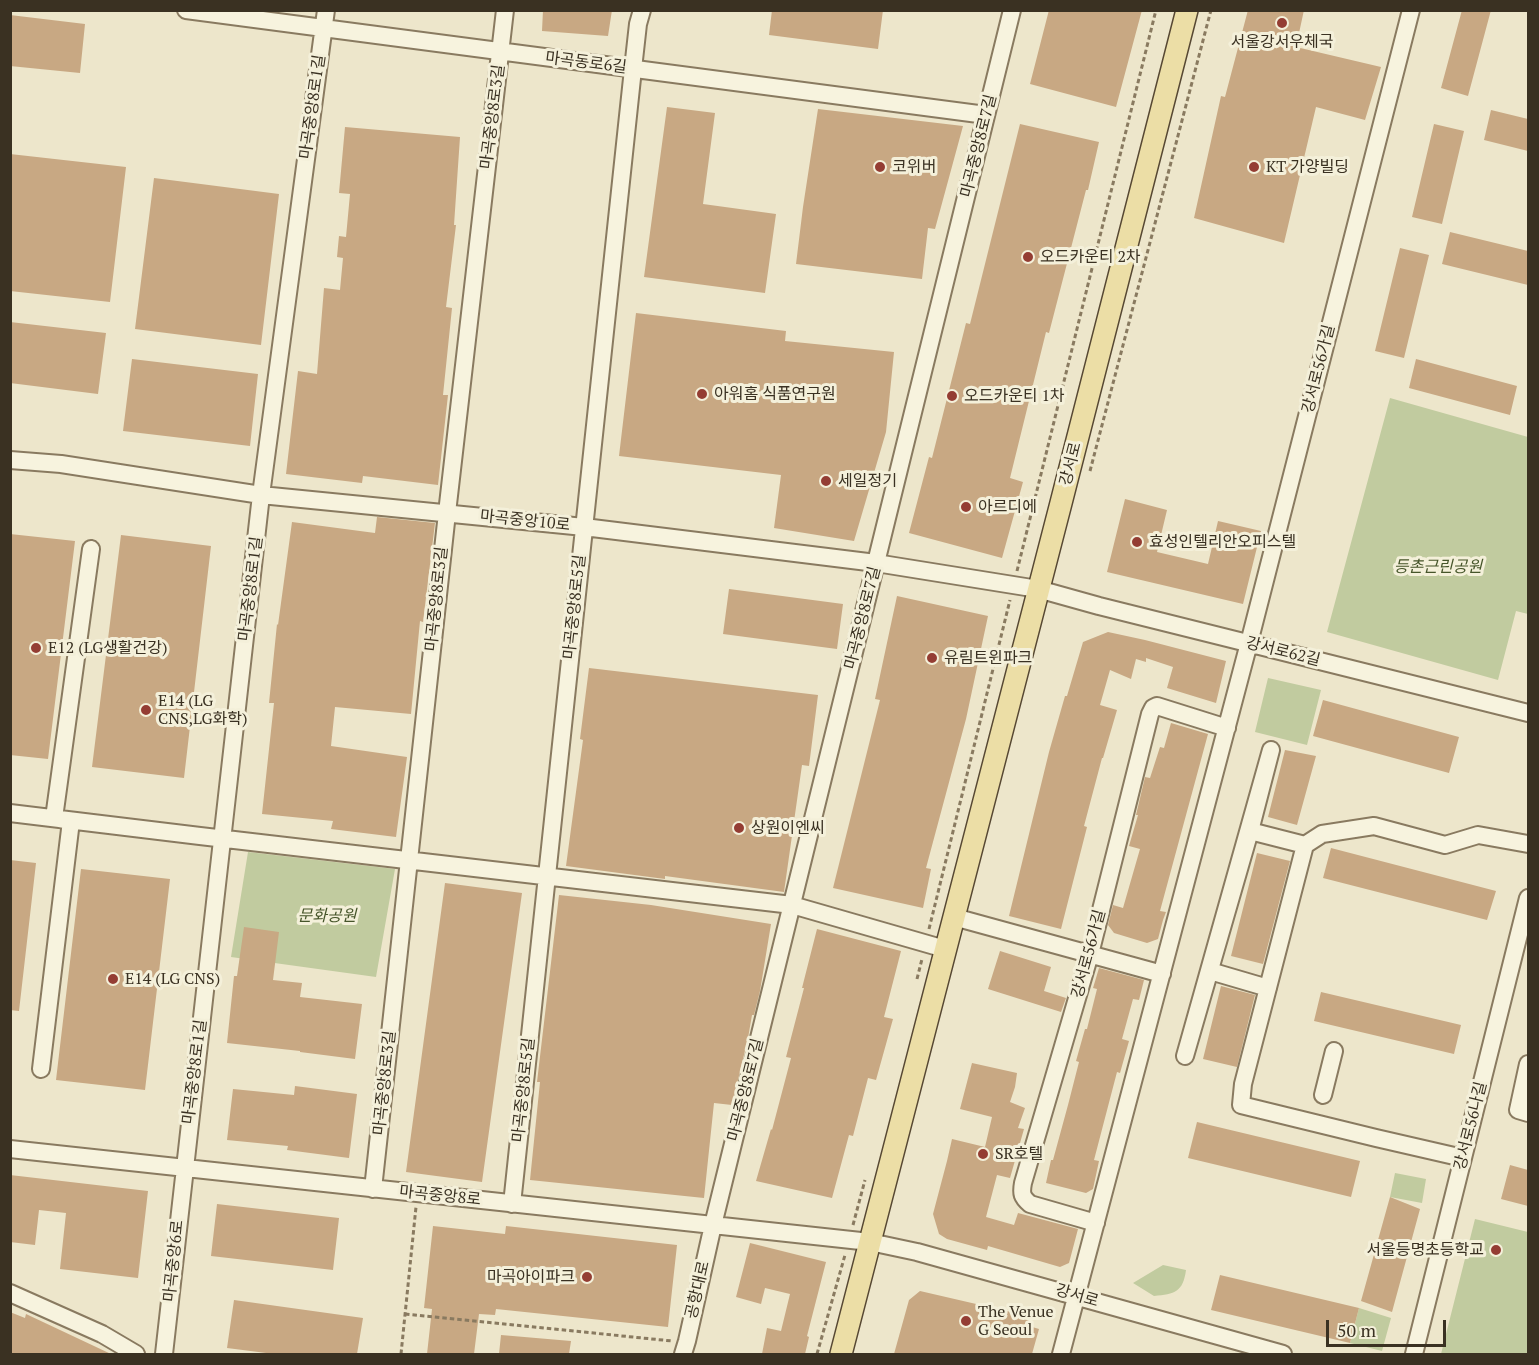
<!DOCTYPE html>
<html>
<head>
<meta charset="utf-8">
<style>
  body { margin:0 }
  #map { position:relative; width:1539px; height:1365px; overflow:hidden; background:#ede6cb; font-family:"PT Serif",serif }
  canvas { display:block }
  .frame { position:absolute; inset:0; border:12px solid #3a3122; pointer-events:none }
  .scale { position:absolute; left:1326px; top:1320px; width:120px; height:27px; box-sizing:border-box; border:3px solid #3a3122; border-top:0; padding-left:8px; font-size:18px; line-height:21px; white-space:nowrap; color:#3a3122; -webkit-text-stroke:4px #f4f0da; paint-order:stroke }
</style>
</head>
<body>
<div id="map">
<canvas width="1539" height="1365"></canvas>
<div class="frame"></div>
<div class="scale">50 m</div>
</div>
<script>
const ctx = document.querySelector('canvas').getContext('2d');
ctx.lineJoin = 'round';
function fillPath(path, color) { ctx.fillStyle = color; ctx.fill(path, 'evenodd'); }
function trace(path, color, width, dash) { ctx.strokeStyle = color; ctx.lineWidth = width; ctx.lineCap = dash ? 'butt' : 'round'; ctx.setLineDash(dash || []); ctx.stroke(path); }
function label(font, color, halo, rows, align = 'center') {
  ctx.font = font + ' "PT Serif","Noto Sans KR",serif'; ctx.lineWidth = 6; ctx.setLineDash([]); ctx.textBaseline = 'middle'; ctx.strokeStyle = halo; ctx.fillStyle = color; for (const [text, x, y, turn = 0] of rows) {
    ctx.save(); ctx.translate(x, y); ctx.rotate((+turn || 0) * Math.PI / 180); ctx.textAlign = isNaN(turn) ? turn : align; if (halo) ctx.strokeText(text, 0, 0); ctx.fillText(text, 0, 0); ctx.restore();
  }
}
fillPath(new Path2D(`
  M 1390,398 L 1528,437 L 1528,614 L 1516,611 L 1498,680 L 1327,632 Z
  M 1268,678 L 1321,690 L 1307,745 L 1255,732 Z
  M 248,852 L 395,869 L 376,977 L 231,957 Z
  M 1395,1173 L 1426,1179 L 1422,1203 L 1390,1197 Z
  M 1475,1219 L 1528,1232 L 1528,1354 L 1441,1354 Z
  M 1163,1265 L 1186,1270 C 1183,1292 1175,1294 1154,1296 L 1133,1283 Z
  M 1359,1308 L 1391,1318 L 1382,1351 L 1350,1343 Z`), '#c1cb9f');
fillPath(new Path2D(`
  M 543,10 L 612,10 L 608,36 L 542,31 Z
  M 772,10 L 883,10 L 878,49 L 769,35 Z
  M 1049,10 L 1142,10 L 1116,107 L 1030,84 Z
  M 1248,10 L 1304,10 L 1296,47 L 1381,67 L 1365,120 L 1316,107 L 1284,243 L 1194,218 L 1221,96 L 1225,97 Z
  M 1462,10 L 1491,10 L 1468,96 L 1441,88 Z
  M 10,15 L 85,24 L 80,73 L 10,66 Z
  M 667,107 L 715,113 L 703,204 L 776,214 L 765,293 L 644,277 Z
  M 818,109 L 963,126 L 935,229 L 928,228 L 922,279 L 796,264 L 803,207 Z
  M 1491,110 L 1528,119 L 1528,151 L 1484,140 Z
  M 1020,124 L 1099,142 L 1088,190 L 1086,190 L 1049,333 L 1046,332 L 1010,478 L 1023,482 L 1002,558 L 909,533 L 929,457 L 932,458 L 966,323 L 970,324 Z
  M 1434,124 L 1464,131 L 1442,224 L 1412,217 Z
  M 345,127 L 460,137 L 454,225 L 456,225 L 446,307 L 452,308 L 443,395 L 448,395 L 438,485 L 363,476 L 362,483 L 286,474 L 298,371 L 317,374 L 324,288 L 340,290 L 343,258 L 337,257 L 339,236 L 346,237 L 350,194 L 339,193 Z
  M 10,154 L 126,167 L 110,302 L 10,291 Z
  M 154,178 L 279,194 L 261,345 L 135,329 Z
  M 1450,232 L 1528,251 L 1528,285 L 1442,264 Z
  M 1400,248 L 1429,255 L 1404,358 L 1375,351 Z
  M 636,313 L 786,331 L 785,341 L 894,352 L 886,432 L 854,541 L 774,528 L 781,475 L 619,456 Z
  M 10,322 L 106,333 L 98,394 L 10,383 Z
  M 132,359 L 258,374 L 250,446 L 123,431 Z
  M 1416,359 L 1517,386 L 1510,415 L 1409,388 Z
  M 1125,499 L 1167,510 L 1157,552 L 1208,564 L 1218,521 L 1261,531 L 1243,604 L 1107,572 Z
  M 377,517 L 435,523 L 423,622 L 420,621 L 411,714 L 335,707 L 331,746 L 407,757 L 396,837 L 331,829 L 333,821 L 262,814 L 274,703 L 269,703 L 277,624 L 278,625 L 292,522 L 375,533 Z
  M 10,534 L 75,541 L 48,759 L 10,755 Z
  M 121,535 L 211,546 L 184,778 L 92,767 Z
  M 729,589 L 843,604 L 837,649 L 723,634 Z
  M 897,596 L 988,616 L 966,719 L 926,868 L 931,869 L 923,908 L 833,888 L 880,700 L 875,699 Z
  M 1108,632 L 1145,640 L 1226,661 L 1216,703 L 1167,688 L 1173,667 L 1146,658 L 1146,662 L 1136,659 L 1131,679 L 1110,670 L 1100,705 L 1117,710 L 1103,758 L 1102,758 L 1084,826 L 1087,827 L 1061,929 L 1009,916 L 1049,752 L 1065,696 L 1067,696 L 1083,642 Z
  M 589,668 L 818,695 L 809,766 L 802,765 L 784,892 L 665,876 L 665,879 L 566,866 L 583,740 L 580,739 Z
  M 1323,700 L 1459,737 L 1449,773 L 1313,736 Z
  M 1171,723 L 1208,734 L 1160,911 L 1166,912 L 1163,920 L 1158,939 L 1147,943 L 1114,933 L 1108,925 L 1113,905 L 1123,908 L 1140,849 L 1129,846 L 1138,815 L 1136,815 L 1145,777 L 1150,778 L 1160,747 L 1164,748 Z
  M 1285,750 L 1316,756 L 1297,825 L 1268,817 Z
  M 1331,848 L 1496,891 L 1487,920 L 1323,878 Z
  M 1257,853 L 1290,861 L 1263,964 L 1231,956 Z
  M 10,860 L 36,863 L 19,1011 L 10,1010 Z
  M 81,869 L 170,879 L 145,1090 L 56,1080 Z
  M 445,883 L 522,893 L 482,1182 L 406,1172 Z
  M 559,895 L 651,905 L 771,924 L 760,991 L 754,1015 L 752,1015 L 748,1038 L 732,1105 L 714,1103 L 704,1198 L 530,1180 L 540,1082 L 537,1082 Z
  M 244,927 L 279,932 L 273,980 L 302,983 L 300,997 L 362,1004 L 355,1059 L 300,1052 L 300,1051 L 227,1043 L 234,976 L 237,976 Z
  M 817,929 L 901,951 L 884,1017 L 893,1019 L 876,1080 L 868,1078 L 853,1136 L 849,1135 L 832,1198 L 756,1181 L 771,1129 L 772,1130 L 791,1058 L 786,1057 L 804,988 L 802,988 Z
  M 1000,951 L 1051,967 L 1044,991 L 1066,998 L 1061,1012 L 988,989 Z
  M 1099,968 L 1144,980 L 1139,1000 L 1133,999 L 1122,1039 L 1129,1041 L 1120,1073 L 1117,1072 L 1094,1160 L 1099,1161 L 1093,1189 L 1086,1193 L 1046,1183 L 1051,1160 L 1053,1160 L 1068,1105 L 1079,1062 L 1076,1061 L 1085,1029 L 1087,1029 L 1097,989 L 1093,988 Z
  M 1221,986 L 1255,995 L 1237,1067 L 1203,1059 Z
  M 1321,992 L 1461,1025 L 1454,1054 L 1314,1021 Z
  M 972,1063 L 1017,1073 L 1015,1087 L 1010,1102 L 1025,1108 L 1018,1128 L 1024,1129 L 1010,1178 L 997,1175 L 986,1217 L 1014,1225 L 1018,1213 L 1078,1229 L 1069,1263 L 1060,1267 L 988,1246 L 987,1250 L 947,1239 L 939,1234 L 933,1214 L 947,1161 L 952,1139 L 985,1147 L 992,1117 L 960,1109 Z
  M 295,1086 L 357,1094 L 349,1158 L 287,1150 L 288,1146 L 227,1140 L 233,1089 L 294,1095 Z
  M 1197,1122 L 1360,1161 L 1351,1197 L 1188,1158 Z
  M 1510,1165 L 1528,1170 L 1528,1206 L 1501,1199 Z
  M 10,1175 L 148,1191 L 138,1278 L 60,1269 L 66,1213 L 39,1210 L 35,1245 L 10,1242 Z
  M 1390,1197 L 1420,1209 L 1392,1312 L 1361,1301 Z
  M 217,1204 L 339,1218 L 333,1270 L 211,1256 Z
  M 433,1226 L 505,1234 L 506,1226 L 677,1245 L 668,1327 L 496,1309 L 495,1315 L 479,1314 L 474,1354 L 427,1354 L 432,1309 L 424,1308 Z
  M 750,1243 L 826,1262 L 807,1336 L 809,1337 L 805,1354 L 762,1354 L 767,1328 L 781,1331 L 790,1294 L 765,1288 L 761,1304 L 736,1297 Z
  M 1220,1275 L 1359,1308 L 1350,1343 L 1211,1310 Z
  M 920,1291 L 1028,1316 L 1029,1326 L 1039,1329 L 1032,1354 L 894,1354 L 909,1300 Z
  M 234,1300 L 363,1318 L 357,1354 L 274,1354 L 227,1348 Z
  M 10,1312 L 25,1318 L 26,1314 L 111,1354 L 10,1354 Z
  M 501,1335 L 571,1341 L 569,1354 L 499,1354 Z`), '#c8a883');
const minor = new Path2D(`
  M 186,10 L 986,115
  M 10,460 L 61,464 L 261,495 L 584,527 L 876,563 L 1038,589 L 1099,606 L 1528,713
  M 10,813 L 200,836 L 792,905 L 945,949
  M 1250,831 L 1185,1056 L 1271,750 L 1250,831 L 1305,845
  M 954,917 L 1162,974
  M 1210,971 L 1268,988
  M 1528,1064 L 1518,1110 L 1528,1113
  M 41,1069 L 71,821 L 54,818 L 91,549
  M 1323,1095 L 1334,1051
  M 10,1149 L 870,1242 L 917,1252 L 1283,1354
  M 1463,1158 L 1376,1138 L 1241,1105 L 1243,1084 L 1305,845 L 1322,834 L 1374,826 L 1445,845 L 1478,835 L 1528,844
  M 373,1189 L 447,513 L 505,10
  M 512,1204 L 633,69 L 638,24 L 642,10
  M 1096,1223 L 1030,1204 C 1022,1197 1021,1194 1023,1183 L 1090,954 L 1150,714 L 1153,708 L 1157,706 L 1227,728
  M 10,1293 L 102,1334 L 136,1354
  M 164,1354 L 261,495 L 326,10
  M 683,1354 L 687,1341 L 713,1225 L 1012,10
  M 1061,1354 L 1249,643 L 1411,10
  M 1414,1354 L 1528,898`);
const major = new Path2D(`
  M 841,1354 L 1061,503 L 1187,10`);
trace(minor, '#897a60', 20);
trace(major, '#574833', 24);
trace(new Path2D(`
  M 1090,471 L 1211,10
  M 1017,571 L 1156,10
  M 929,929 L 1010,600
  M 917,979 L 922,959
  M 853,1225 L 865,1180
  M 405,1314 L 672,1341
  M 401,1354 L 416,1207
  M 817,1354 L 845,1255`), '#897a60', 3, [4.5, 3]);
trace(minor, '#f7f3de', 16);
trace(major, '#ecdea6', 21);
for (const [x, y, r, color] of [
  [1282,23,6,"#943d33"],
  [880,167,6,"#943d33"],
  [1254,167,6,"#943d33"],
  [1028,257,6,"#943d33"],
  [702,394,6,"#943d33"],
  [952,396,6,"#943d33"],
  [826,481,6,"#943d33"],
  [966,507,6,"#943d33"],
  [1137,542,6,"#943d33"],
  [36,648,6,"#943d33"],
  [932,658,6,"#943d33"],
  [146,710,6,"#943d33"],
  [739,828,6,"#943d33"],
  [113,979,6,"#943d33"],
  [983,1154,6,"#943d33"],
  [1496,1250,6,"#943d33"],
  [587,1277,6,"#943d33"],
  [966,1321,6,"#943d33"]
]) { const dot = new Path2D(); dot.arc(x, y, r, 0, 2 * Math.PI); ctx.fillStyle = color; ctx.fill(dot); trace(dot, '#f4f0da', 2); }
label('16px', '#3a3122', '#f4f0da', [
  ["서울강서우체국",1282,42,"center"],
  ["코위버",892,167],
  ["KT 가양빌딩",1266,167],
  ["오드카운티 2차",1040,257],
  ["아워홈 식품연구원",714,394],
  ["오드카운티 1차",964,396],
  ["세일정기",838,481],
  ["아르디에",978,507],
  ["효성인텔리안오피스텔",1149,542],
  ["E12 (LG생활건강)",48,648],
  ["유림트윈파크",944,658],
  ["E14 (LG",158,701],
  ["CNS,LG화학)",158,719],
  ["상원이엔씨",751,828],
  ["E14 (LG CNS)",125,979],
  ["SR호텔",995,1154],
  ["서울등명초등학교",1484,1250,"right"],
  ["마곡아이파크",575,1277,"right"],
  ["The Venue",978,1312],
  ["G Seoul",978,1330]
], 'left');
label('16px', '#3a3122', '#f4f0da', [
  ["마곡동로6길",586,63,7],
  ["마곡중앙8로1길",313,107,-82],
  ["마곡중앙8로3길",493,117,-83],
  ["마곡중앙8로7길",979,146,-76],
  ["강서로56가길",1319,369,-76],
  ["강서로",1071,464,-76],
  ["마곡중앙10로",525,521,6],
  ["마곡중앙8로1길",251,589,-83],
  ["마곡중앙8로3길",437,599,-84],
  ["마곡중앙8로5길",575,607,-84],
  ["마곡중앙8로7길",863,618,-76],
  ["강서로62길",1283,652,14],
  ["강서로56가길",1089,954,-75],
  ["마곡중앙8로1길",195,1072,-83],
  ["마곡중앙8로3길",385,1083,-84],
  ["마곡중앙8로5길",524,1090,-84],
  ["마곡중앙8로7길",746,1090,-76],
  ["강서로56나길",1471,1126,-76],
  ["마곡중앙8로",440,1196,6],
  ["마곡중앙6로",174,1261,-84],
  ["공항대로",698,1290,-77],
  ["강서로",1077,1296,16]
]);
label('italic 16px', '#46552a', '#f4f0da', [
  ["등촌근린공원",1438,567],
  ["문화공원",327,916]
]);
</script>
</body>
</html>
